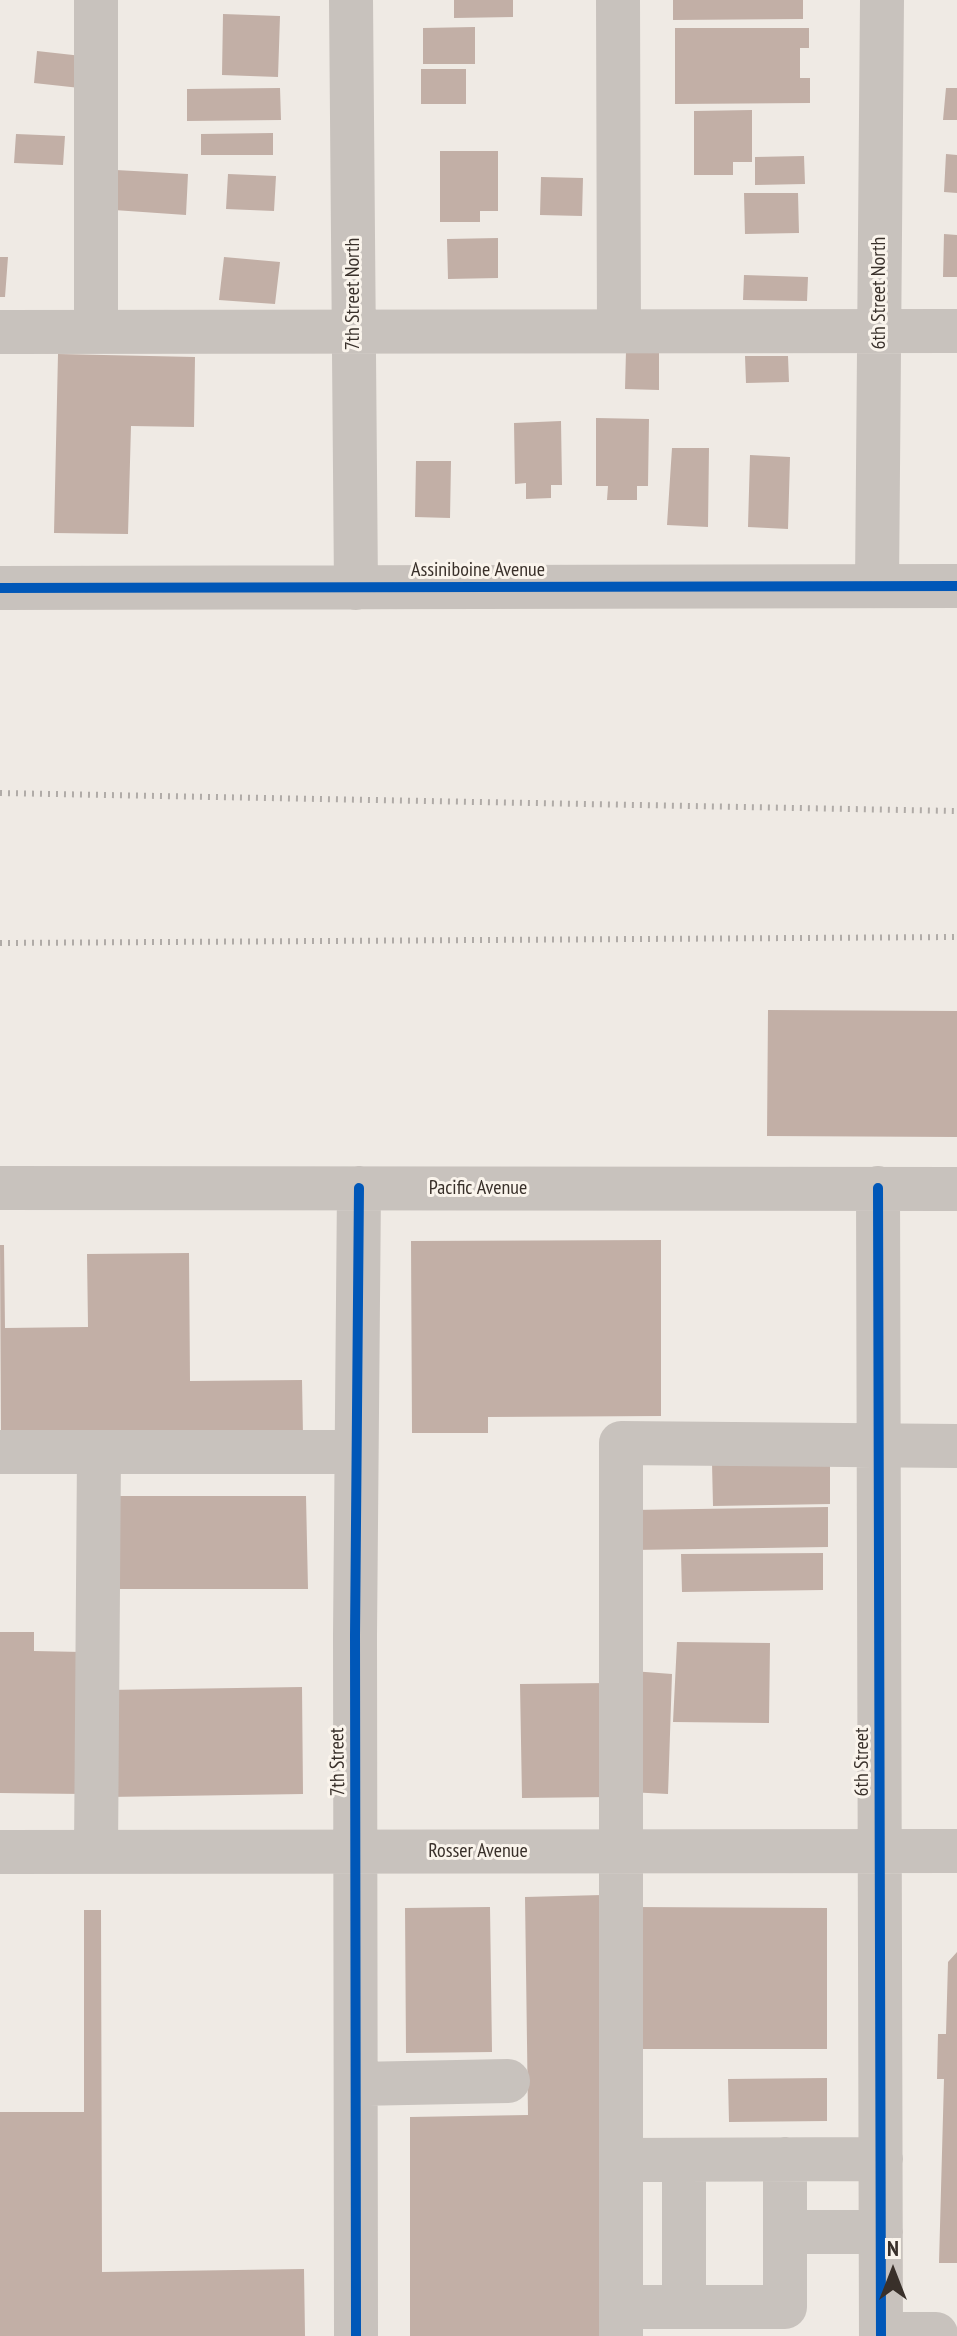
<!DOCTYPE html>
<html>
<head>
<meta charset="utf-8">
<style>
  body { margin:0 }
  #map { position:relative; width:957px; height:2336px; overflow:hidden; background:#efeae4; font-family:"PT Sans Narrow",sans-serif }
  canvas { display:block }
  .north { position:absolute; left:853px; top:2232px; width:80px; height:80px; -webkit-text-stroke:6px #faf4ec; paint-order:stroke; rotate:0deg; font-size:22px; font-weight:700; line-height:32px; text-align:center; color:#39302a }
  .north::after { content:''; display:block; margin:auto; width:28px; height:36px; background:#39302a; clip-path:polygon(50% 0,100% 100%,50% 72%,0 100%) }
</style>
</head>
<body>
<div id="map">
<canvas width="957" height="2336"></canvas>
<div class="north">N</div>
</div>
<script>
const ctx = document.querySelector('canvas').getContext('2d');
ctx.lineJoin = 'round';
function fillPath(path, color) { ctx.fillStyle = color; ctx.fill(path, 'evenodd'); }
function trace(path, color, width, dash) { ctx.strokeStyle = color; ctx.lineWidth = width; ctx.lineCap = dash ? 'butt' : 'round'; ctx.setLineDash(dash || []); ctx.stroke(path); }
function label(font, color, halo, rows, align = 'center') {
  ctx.font = font + ' "PT Sans Narrow",sans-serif'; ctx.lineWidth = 6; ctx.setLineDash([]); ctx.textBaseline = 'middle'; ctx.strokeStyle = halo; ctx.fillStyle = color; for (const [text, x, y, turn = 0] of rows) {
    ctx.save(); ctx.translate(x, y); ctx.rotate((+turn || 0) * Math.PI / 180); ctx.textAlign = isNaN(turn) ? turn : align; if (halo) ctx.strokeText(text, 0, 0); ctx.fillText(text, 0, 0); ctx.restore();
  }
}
fillPath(new Path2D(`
  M 454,0 L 513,0 L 513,17 L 454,18 Z
  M 673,0 L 803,0 L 803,19 L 673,20 Z
  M 223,14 L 280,16 L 278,77 L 222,75 Z
  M 475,27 L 475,64 L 423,64 L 423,28 Z
  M 675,28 L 809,28 L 809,48 L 800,48 L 800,78 L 810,78 L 810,103 L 675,104 Z
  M 37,51 L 82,56 L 80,88 L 34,83 Z
  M 421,69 L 466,69 L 466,104 L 421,104 Z
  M 280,88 L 281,120 L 187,121 L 187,89 Z
  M 946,88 L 957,88 L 957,120 L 943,120 Z
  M 752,110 L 752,162 L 733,162 L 733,175 L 694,175 L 694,111 Z
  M 273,133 L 273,155 L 201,155 L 201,134 Z
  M 16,134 L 65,136 L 63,165 L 14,163 Z
  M 440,151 L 498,151 L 498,211 L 480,211 L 480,222 L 440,222 Z
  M 946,154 L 957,155 L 957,193 L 944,192 Z
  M 804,156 L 805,184 L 755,185 L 755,157 Z
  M 116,170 L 188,174 L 186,215 L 114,210 Z
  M 228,174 L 276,176 L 274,211 L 226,209 Z
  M 541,177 L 583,178 L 582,216 L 540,215 Z
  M 744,193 L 798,193 L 799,233 L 745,234 Z
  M 944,234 L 957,235 L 957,277 L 943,277 Z
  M 498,238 L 498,278 L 448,279 L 447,239 Z
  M 0,257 L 8,257 L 5,297 L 0,297 Z
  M 224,257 L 280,262 L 275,304 L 219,300 Z
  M 744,275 L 808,277 L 807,301 L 743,300 Z
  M 626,351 L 659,351 L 659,390 L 625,389 Z
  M 58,354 L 195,357 L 194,427 L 131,426 L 128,534 L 54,533 Z
  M 745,356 L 788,356 L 789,382 L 746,383 Z
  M 596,418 L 649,419 L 648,486 L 637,486 L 637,500 L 607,500 L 608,486 L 596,486 Z
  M 561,421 L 562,485 L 551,485 L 551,498 L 526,499 L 526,483 L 515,484 L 514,423 Z
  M 672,448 L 709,448 L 708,527 L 667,525 Z
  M 750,455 L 790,457 L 788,529 L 748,527 Z
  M 416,461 L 451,461 L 450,518 L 415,517 Z
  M 768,1010 L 957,1011 L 957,1137 L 767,1136 Z
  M 661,1240 L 661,1416 L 488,1417 L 488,1433 L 412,1433 L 411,1241 Z
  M 0,1245 L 4,1245 L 5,1328 L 88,1327 L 87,1254 L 189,1253 L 190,1381 L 302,1380 L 303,1436 L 1,1440 Z
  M 830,1462 L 830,1504 L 713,1506 L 712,1463 Z
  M 111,1496 L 306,1496 L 308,1589 L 112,1589 Z
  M 828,1507 L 828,1547 L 633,1550 L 633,1510 Z
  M 823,1553 L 823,1590 L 682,1592 L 681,1554 Z
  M 0,1632 L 34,1632 L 34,1651 L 82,1652 L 82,1794 L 0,1793 Z
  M 677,1642 L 770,1643 L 769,1723 L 673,1722 Z
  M 632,1671 L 672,1674 L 668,1794 L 628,1792 Z
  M 608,1683 L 609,1797 L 522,1798 L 520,1684 Z
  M 302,1687 L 303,1794 L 108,1797 L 107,1690 Z
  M 602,1895 L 605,2336 L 410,2336 L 410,2117 L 528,2115 L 525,1897 Z
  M 490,1907 L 492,2052 L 406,2053 L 405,1908 Z
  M 632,1907 L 827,1908 L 827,2049 L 632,2049 Z
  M 84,1910 L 101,1910 L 102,2272 L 304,2269 L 305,2336 L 0,2336 L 0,2112 L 84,2112 Z
  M 957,1952 L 957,2263 L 939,2263 L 944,2079 L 937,2079 L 938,2034 L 946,2034 L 948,1962 Z
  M 827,2078 L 827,2121 L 729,2122 L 728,2079 Z`), '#c2afa6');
trace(new Path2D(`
  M 96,0 L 96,332
  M 351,0 L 356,588
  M 618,0 L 619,330
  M 0,332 L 957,331
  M 877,585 L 882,0
  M 0,588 L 957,586
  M 0,1188 L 957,1189
  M 878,1188 L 881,2336
  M 0,1452 L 356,1452
  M 96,1851 L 99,1453
  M 0,1852 L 957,1851
  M 356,2084 L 508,2081
  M 621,2160 L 881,2159
  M 684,2160 L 684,2307
  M 785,2232 L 881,2232
  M 621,2307 L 785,2307 L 785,2159
  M 881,2334 L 936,2334
  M 356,2336 L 355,1635 L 359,1188
  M 621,2336 L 621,1443 L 957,1446`), '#c8c2bd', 44);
trace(new Path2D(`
  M 0,793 L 957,811
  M 0,943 L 957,937`), '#b0aba7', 6, [2, 6]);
trace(new Path2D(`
  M 0,588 L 957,586
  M 878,1188 L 881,2336
  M 356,2336 L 355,1635 L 359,1188`), '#0057b8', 10);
label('20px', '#39302a', '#faf4ec', [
  ["6th Street North",879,293,-90],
  ["7th Street North",353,294,-90],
  ["Assiniboine Avenue",478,570],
  ["Pacific Avenue",478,1188],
  ["7th Street",338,1762,-91],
  ["6th Street",862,1762,-90],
  ["Rosser Avenue",478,1851]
]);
</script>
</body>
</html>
